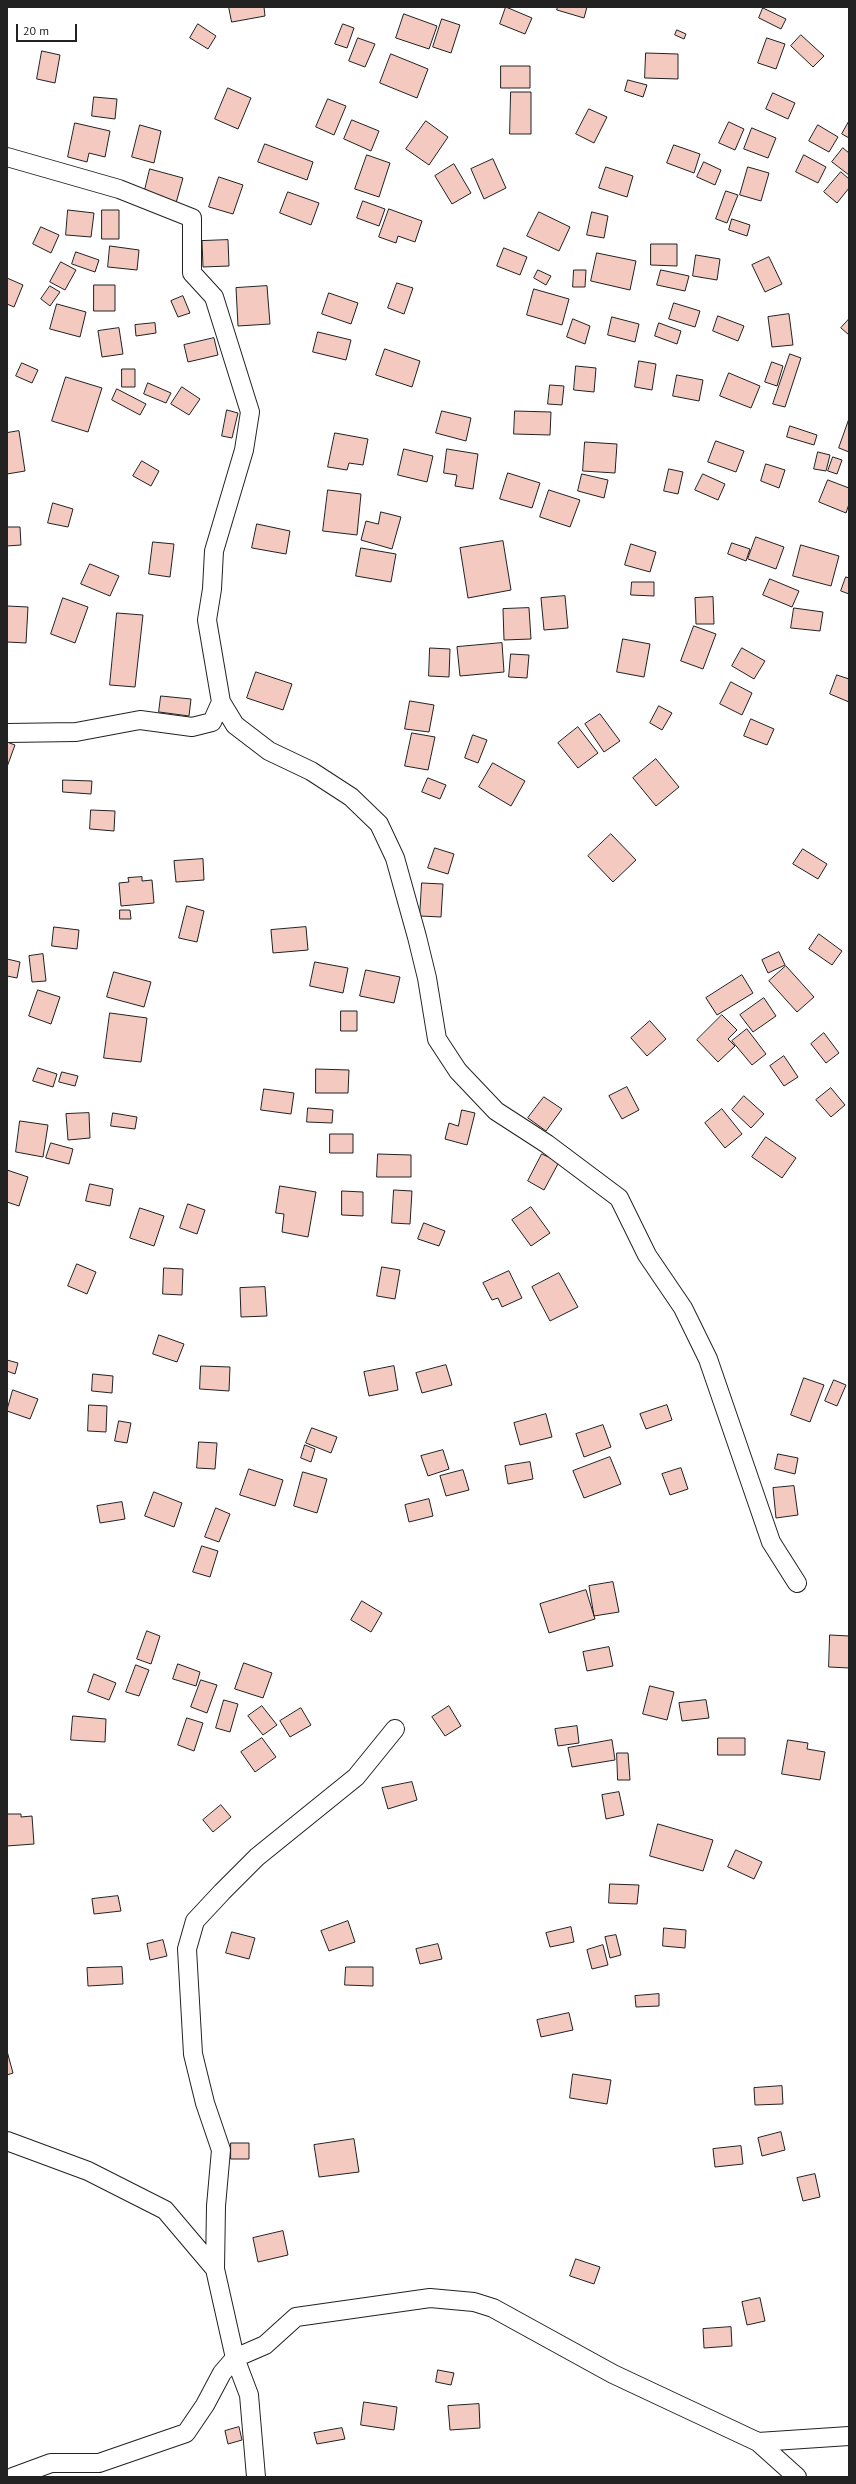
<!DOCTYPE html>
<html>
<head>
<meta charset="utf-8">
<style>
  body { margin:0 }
  #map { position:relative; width:856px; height:2484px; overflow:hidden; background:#fff; font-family:"PT Sans",sans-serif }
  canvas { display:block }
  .frame { position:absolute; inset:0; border:8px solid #222; pointer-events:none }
  .scale { position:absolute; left:16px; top:24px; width:61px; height:18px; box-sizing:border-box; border:2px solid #222; border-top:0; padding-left:5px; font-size:12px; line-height:14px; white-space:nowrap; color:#222; -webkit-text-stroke:3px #fff; paint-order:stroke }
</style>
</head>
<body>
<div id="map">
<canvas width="856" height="2484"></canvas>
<div class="frame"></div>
<div class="scale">20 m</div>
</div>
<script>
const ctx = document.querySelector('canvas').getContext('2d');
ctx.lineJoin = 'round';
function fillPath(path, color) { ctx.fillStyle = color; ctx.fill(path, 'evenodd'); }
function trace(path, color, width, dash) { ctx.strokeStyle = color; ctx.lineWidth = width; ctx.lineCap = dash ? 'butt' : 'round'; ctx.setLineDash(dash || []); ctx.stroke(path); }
const building = new Path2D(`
  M 229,7 L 264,7 L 265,16 L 232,22 Z
  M 506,7 L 532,18 L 525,34 L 500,24 Z
  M 558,7 L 587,7 L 584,18 L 557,10 Z
  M 763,8 L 786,19 L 781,29 L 759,18 Z
  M 404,14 L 437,26 L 429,49 L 396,38 Z
  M 442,19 L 460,25 L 451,53 L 433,47 Z
  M 198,24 L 216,36 L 208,49 L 190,38 Z
  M 343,24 L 354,28 L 347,48 L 335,44 Z
  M 677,30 L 686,34 L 684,39 L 675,35 Z
  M 801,35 L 824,56 L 813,67 L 791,46 Z
  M 358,38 L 375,44 L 365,67 L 349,61 Z
  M 767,38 L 785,44 L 776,69 L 758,63 Z
  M 42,51 L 60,55 L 55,83 L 37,79 Z
  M 646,53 L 678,54 L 678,79 L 645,78 Z
  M 391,54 L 428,69 L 417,98 L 380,83 Z
  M 501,66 L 530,66 L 530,88 L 501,88 Z
  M 628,80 L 647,85 L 643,97 L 625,91 Z
  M 228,88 L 251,98 L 238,129 L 215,119 Z
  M 511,92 L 531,92 L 531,134 L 510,134 Z
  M 773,93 L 795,103 L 788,119 L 766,109 Z
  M 94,97 L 117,99 L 115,119 L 92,116 Z
  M 328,99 L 346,106 L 334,135 L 316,127 Z
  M 589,109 L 607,117 L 594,143 L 576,134 Z
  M 352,120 L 379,131 L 371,151 L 344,139 Z
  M 426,121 L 448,137 L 429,165 L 406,149 Z
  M 849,121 L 849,138 L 842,134 Z
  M 729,122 L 744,129 L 735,150 L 719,143 Z
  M 75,123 L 110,131 L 105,157 L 89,153 L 87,162 L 68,157 Z
  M 140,125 L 161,131 L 154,163 L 132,157 Z
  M 818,125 L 838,137 L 829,152 L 809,141 Z
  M 752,128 L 776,138 L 768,158 L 744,149 Z
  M 265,144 L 313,162 L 307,180 L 258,162 Z
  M 674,145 L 700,154 L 694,173 L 667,163 Z
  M 843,148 L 849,153 L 849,175 L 832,162 Z
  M 367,155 L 390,163 L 379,197 L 355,189 Z
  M 804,155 L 826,167 L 818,183 L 796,172 Z
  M 493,159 L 506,188 L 484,199 L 471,169 Z
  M 704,162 L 721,170 L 715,185 L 697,177 Z
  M 454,164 L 471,193 L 452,204 L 435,176 Z
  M 606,167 L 633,176 L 627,197 L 599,188 Z
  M 748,167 L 769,173 L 761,201 L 740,195 Z
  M 150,169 L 183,178 L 176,203 L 144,194 Z
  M 841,172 L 849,179 L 849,188 L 837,203 L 824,192 Z
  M 219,177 L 243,185 L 233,214 L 209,207 Z
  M 726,191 L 738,195 L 727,223 L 716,219 Z
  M 288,192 L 319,203 L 311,225 L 280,213 Z
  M 363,201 L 385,209 L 379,226 L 357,218 Z
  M 389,209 L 422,221 L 415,242 L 398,236 L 396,243 L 379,237 Z
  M 68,210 L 94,213 L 91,237 L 66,235 Z
  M 102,210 L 119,210 L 119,239 L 102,239 Z
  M 539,212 L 570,227 L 559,251 L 527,236 Z
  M 592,212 L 608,216 L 604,238 L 587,235 Z
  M 732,219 L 750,225 L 747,236 L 729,230 Z
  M 41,227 L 59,235 L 51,253 L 33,244 Z
  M 228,240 L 229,266 L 203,267 L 202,241 Z
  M 651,244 L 677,244 L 677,266 L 651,265 Z
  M 110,246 L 139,250 L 137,270 L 108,267 Z
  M 504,248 L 527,257 L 520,275 L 497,266 Z
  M 76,252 L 99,260 L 95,272 L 72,264 Z
  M 597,253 L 636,261 L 630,290 L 591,281 Z
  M 696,255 L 720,259 L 717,280 L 693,276 Z
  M 769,257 L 782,284 L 765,292 L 752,265 Z
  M 61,262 L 76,270 L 65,290 L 50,282 Z
  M 538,270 L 551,276 L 546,285 L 534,278 Z
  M 574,270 L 586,270 L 585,287 L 573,287 Z
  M 661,270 L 689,276 L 685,291 L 657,285 Z
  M 7,278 L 23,285 L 14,307 L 7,304 Z
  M 397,283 L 413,288 L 404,314 L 388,308 Z
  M 94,285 L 115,285 L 115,311 L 94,311 Z
  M 50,286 L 60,292 L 50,306 L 41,299 Z
  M 267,286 L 270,324 L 238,326 L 236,288 Z
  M 534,289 L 569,299 L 562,325 L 527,315 Z
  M 329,293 L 358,303 L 351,324 L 322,314 Z
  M 183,296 L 190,313 L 178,317 L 171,301 Z
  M 674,303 L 700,311 L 695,327 L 669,319 Z
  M 57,304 L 86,312 L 80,337 L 50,329 Z
  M 789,314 L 793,345 L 772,347 L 768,317 Z
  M 718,316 L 744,326 L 738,341 L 713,331 Z
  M 612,317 L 639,324 L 635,342 L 608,335 Z
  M 573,319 L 590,326 L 585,344 L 567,337 Z
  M 849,319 L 849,335 L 841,328 Z
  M 155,323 L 156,333 L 136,336 L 135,325 Z
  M 659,323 L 681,331 L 677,344 L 655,336 Z
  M 119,328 L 123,354 L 102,357 L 98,331 Z
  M 318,332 L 351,340 L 346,360 L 313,352 Z
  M 214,338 L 218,355 L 188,362 L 184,345 Z
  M 385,349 L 420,361 L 412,387 L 376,375 Z
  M 790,354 L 801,358 L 785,407 L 773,404 Z
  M 639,361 L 656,364 L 652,390 L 635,387 Z
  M 772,362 L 783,366 L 777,386 L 765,382 Z
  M 22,363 L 38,370 L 32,383 L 16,376 Z
  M 576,366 L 596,368 L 594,392 L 574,390 Z
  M 122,369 L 135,369 L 135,387 L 122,387 Z
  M 729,373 L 760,386 L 751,408 L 720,396 Z
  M 677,375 L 703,380 L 699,401 L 673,396 Z
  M 66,377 L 102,388 L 88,432 L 52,421 Z
  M 148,383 L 171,393 L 166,403 L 144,394 Z
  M 550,385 L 564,386 L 562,405 L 548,404 Z
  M 182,387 L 200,399 L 189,415 L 171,404 Z
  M 117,389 L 146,404 L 140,415 L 112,400 Z
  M 227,410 L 238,413 L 232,438 L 222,436 Z
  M 442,411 L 471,418 L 466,441 L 436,433 Z
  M 515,411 L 551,412 L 550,435 L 514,434 Z
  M 849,419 L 849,452 L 839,448 Z
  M 790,426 L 817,435 L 814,445 L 787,437 Z
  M 19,431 L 25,471 L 7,474 L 7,433 Z
  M 335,433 L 368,439 L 363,465 L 349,463 L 347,470 L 328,467 Z
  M 716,441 L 744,451 L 736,472 L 708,462 Z
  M 585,442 L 617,444 L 615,473 L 583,471 Z
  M 404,449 L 433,456 L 427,482 L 398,475 Z
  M 447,449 L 478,454 L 473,489 L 455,486 L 457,475 L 444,473 Z
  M 818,452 L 830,455 L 826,471 L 814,469 Z
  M 833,457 L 842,460 L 837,474 L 828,471 Z
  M 142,461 L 159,471 L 151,486 L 133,476 Z
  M 766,464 L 785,470 L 779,488 L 761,481 Z
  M 669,469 L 683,472 L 678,494 L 664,491 Z
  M 508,473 L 540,483 L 532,508 L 500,499 Z
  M 582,474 L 608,480 L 604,498 L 578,491 Z
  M 703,474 L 725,484 L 718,500 L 695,490 Z
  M 828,480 L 849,488 L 849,504 L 846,513 L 819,502 Z
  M 328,490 L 361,494 L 357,535 L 323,531 Z
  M 549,490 L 580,500 L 570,527 L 540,517 Z
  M 53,503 L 73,509 L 68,527 L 48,523 Z
  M 381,512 L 401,517 L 392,549 L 361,540 L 366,521 L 378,524 Z
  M 257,524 L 290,531 L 286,554 L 252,548 Z
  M 7,527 L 20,527 L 21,545 L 7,546 Z
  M 756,537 L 784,547 L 776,569 L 748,559 Z
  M 503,541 L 511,590 L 468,598 L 460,548 Z
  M 153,542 L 174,544 L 170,577 L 149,574 Z
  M 732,543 L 750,549 L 746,561 L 728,554 Z
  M 631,544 L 656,552 L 650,572 L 625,565 Z
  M 801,545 L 839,556 L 831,586 L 793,576 Z
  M 361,548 L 396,554 L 391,582 L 356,576 Z
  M 90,564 L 119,576 L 110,596 L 81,584 Z
  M 846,577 L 849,578 L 849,594 L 841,591 Z
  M 770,579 L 799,591 L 792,607 L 763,595 Z
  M 632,582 L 654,582 L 654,596 L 631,595 Z
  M 565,596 L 568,628 L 544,630 L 541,598 Z
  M 713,597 L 714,624 L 696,624 L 695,598 Z
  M 63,598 L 88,607 L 75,643 L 51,634 Z
  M 7,606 L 28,607 L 26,643 L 7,642 Z
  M 529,608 L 531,639 L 504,640 L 503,609 Z
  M 794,608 L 823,612 L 820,631 L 791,628 Z
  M 117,613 L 143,615 L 135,687 L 110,685 Z
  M 694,626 L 716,634 L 703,669 L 681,661 Z
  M 623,639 L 650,644 L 644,677 L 617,672 Z
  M 502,643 L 504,672 L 460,676 L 457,647 Z
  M 430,648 L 450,649 L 449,677 L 429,676 Z
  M 742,648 L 765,661 L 754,679 L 732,666 Z
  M 511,654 L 529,655 L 527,678 L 509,677 Z
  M 256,672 L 292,684 L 283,710 L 247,698 Z
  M 837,675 L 849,679 L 849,702 L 830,694 Z
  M 731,682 L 752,693 L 742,715 L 720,704 Z
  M 161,696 L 191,699 L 189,716 L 159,712 Z
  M 410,701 L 434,705 L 429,732 L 405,729 Z
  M 659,706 L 672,713 L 662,730 L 650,723 Z
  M 600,714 L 620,741 L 604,752 L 585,724 Z
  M 751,719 L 774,729 L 767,745 L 744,736 Z
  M 578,727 L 598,753 L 578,768 L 558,743 Z
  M 412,733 L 435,737 L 428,770 L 405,766 Z
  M 473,735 L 487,740 L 478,763 L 465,758 Z
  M 7,742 L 15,745 L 7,767 Z
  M 656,759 L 679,787 L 656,806 L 633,778 Z
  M 493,763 L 525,781 L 511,806 L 479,787 Z
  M 428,778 L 446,785 L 440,799 L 422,792 Z
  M 63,780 L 92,781 L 91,794 L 63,792 Z
  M 91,810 L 115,811 L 114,831 L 90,829 Z
  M 611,834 L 636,860 L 613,882 L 588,856 Z
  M 435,848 L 454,854 L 448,874 L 428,868 Z
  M 803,849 L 827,864 L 818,879 L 793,864 Z
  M 203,859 L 204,880 L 176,882 L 174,861 Z
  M 142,877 L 142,881 L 152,880 L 154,903 L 121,906 L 119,883 L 129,882 L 128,878 Z
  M 422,883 L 443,884 L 441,917 L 420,916 Z
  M 187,906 L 204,911 L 197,942 L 179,938 Z
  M 120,910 L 130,910 L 131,919 L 120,919 Z
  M 54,927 L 79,930 L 77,949 L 52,946 Z
  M 306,927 L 308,950 L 273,953 L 271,930 Z
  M 819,934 L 842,951 L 832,965 L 809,949 Z
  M 779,952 L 785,965 L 768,973 L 762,960 Z
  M 43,954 L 46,981 L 32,982 L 29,956 Z
  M 7,959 L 20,962 L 17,978 L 7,976 Z
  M 315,962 L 348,968 L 343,993 L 310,986 Z
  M 786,966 L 814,997 L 797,1012 L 769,981 Z
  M 366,970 L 400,977 L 394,1003 L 360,996 Z
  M 114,972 L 151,982 L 144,1007 L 107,997 Z
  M 742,975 L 753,993 L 717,1015 L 706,998 Z
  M 38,990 L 60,997 L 51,1024 L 29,1016 Z
  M 764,998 L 776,1016 L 753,1032 L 740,1015 Z
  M 341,1011 L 357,1011 L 357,1031 L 341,1031 Z
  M 110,1013 L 147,1018 L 141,1062 L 104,1058 Z
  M 722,1015 L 737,1030 L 728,1039 L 735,1046 L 718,1062 L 697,1040 Z
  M 650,1021 L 666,1039 L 647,1056 L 631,1038 Z
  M 747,1029 L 766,1054 L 752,1065 L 732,1041 Z
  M 824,1033 L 839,1053 L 826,1063 L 811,1044 Z
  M 784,1056 L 798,1077 L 784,1086 L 770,1066 Z
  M 38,1068 L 57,1074 L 53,1087 L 33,1081 Z
  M 316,1069 L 349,1070 L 348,1093 L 316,1093 Z
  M 62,1072 L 78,1076 L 75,1086 L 59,1082 Z
  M 627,1087 L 639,1110 L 622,1119 L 609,1096 Z
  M 831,1088 L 845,1105 L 831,1117 L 816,1100 Z
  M 264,1089 L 294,1093 L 291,1114 L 261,1110 Z
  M 744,1096 L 764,1114 L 751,1128 L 732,1110 Z
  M 544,1097 L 562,1109 L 546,1131 L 528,1118 Z
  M 308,1108 L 333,1110 L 332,1123 L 307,1122 Z
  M 722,1109 L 742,1134 L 725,1148 L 705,1123 Z
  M 462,1110 L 475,1113 L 467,1145 L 445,1139 L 449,1123 L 458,1126 Z
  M 89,1113 L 90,1138 L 68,1140 L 66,1114 Z
  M 113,1113 L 137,1117 L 135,1129 L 111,1126 Z
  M 20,1121 L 48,1125 L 43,1157 L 16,1152 Z
  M 330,1134 L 353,1134 L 353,1153 L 330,1153 Z
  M 766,1137 L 796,1158 L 782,1178 L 752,1157 Z
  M 51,1143 L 73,1149 L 69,1164 L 46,1158 Z
  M 378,1154 L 411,1155 L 411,1177 L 377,1177 Z
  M 542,1154 L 559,1162 L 544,1190 L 528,1181 Z
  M 7,1170 L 28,1177 L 19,1206 L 7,1202 Z
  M 90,1184 L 113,1189 L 110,1206 L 86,1201 Z
  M 280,1186 L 316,1192 L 308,1237 L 282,1232 L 284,1214 L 276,1213 Z
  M 394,1190 L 412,1191 L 410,1224 L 392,1223 Z
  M 342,1191 L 363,1192 L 363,1216 L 342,1215 Z
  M 188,1204 L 205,1210 L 197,1234 L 180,1228 Z
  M 531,1207 L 550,1233 L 531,1246 L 512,1220 Z
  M 140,1208 L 164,1216 L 154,1246 L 130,1238 Z
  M 424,1223 L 445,1231 L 439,1246 L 418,1239 Z
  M 77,1264 L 96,1272 L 87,1294 L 68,1286 Z
  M 382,1267 L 400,1270 L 395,1299 L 377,1296 Z
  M 164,1268 L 183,1269 L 182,1295 L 163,1294 Z
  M 509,1271 L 522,1298 L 502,1307 L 498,1298 L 492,1300 L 483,1283 Z
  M 559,1273 L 578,1307 L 550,1321 L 532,1287 Z
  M 265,1287 L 267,1316 L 241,1317 L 240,1288 Z
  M 159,1335 L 184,1344 L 177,1362 L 153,1354 Z
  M 7,1360 L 18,1363 L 15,1374 L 7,1371 Z
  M 446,1365 L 452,1385 L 422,1393 L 416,1373 Z
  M 201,1366 L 230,1367 L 229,1391 L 200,1389 Z
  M 394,1366 L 398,1390 L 369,1396 L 364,1372 Z
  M 93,1374 L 113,1376 L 112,1393 L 92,1391 Z
  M 804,1378 L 824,1385 L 810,1422 L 791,1415 Z
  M 834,1380 L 846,1385 L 837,1406 L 825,1401 Z
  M 13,1390 L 38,1399 L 30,1419 L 7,1411 Z
  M 89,1405 L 107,1406 L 106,1432 L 88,1431 Z
  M 667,1405 L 672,1420 L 646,1429 L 640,1414 Z
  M 546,1414 L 552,1437 L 520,1445 L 514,1423 Z
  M 119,1421 L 131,1423 L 127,1443 L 115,1441 Z
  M 603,1425 L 611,1447 L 584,1457 L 576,1434 Z
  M 312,1428 L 337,1437 L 331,1453 L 306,1443 Z
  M 199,1442 L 217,1443 L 215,1469 L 197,1468 Z
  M 305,1445 L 315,1449 L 311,1462 L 301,1458 Z
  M 443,1450 L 449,1469 L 428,1476 L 421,1456 Z
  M 778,1454 L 798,1458 L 795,1474 L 775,1469 Z
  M 610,1457 L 621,1484 L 584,1498 L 573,1471 Z
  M 530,1462 L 533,1479 L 508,1484 L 505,1466 Z
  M 681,1468 L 688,1489 L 670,1495 L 662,1474 Z
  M 249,1469 L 283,1480 L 275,1506 L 240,1495 Z
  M 463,1470 L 469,1490 L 446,1496 L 440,1476 Z
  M 303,1472 L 327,1479 L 317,1513 L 294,1506 Z
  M 794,1486 L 798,1515 L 776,1518 L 773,1488 Z
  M 154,1492 L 182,1503 L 174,1527 L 145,1516 Z
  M 429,1499 L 433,1516 L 409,1522 L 405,1505 Z
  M 122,1502 L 125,1519 L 100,1523 L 97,1506 Z
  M 216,1508 L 230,1514 L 219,1542 L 205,1537 Z
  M 202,1546 L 218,1551 L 210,1577 L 193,1572 Z
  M 613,1582 L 619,1612 L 594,1616 L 589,1586 Z
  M 586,1590 L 595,1619 L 549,1633 L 540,1604 Z
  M 362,1601 L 382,1613 L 371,1632 L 351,1620 Z
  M 147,1631 L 160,1636 L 151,1664 L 137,1659 Z
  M 830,1635 L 849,1636 L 849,1668 L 829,1667 Z
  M 609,1647 L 613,1666 L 587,1671 L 583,1652 Z
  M 244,1663 L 272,1673 L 263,1698 L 235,1689 Z
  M 178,1664 L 200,1672 L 196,1686 L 173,1679 Z
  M 136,1665 L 149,1670 L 139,1696 L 126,1692 Z
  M 94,1674 L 116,1683 L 109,1700 L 88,1692 Z
  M 201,1680 L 217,1685 L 207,1713 L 191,1707 Z
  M 650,1686 L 674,1692 L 667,1720 L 643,1714 Z
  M 224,1700 L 238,1704 L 230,1732 L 216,1728 Z
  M 706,1700 L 709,1718 L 682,1721 L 679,1703 Z
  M 262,1706 L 277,1725 L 263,1735 L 248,1716 Z
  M 449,1706 L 461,1726 L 445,1736 L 432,1717 Z
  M 301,1708 L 311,1725 L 290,1737 L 280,1721 Z
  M 73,1716 L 106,1719 L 105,1742 L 71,1740 Z
  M 187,1718 L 203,1723 L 194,1751 L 178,1745 Z
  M 577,1726 L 579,1743 L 558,1746 L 555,1729 Z
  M 262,1738 L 276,1757 L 255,1772 L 241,1752 Z
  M 718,1738 L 745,1738 L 745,1755 L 718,1755 Z
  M 612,1740 L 615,1760 L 572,1767 L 568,1748 Z
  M 788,1740 L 808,1743 L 807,1749 L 825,1752 L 820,1780 L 782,1774 Z
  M 617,1753 L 628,1753 L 630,1780 L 618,1780 Z
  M 412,1782 L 417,1800 L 388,1809 L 382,1788 Z
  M 619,1792 L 624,1815 L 606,1819 L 602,1795 Z
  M 221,1805 L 231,1817 L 213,1832 L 203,1820 Z
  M 7,1814 L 21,1814 L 21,1817 L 32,1816 L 34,1844 L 7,1846 Z
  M 658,1824 L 713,1840 L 703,1871 L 650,1856 Z
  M 736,1850 L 762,1862 L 754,1879 L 728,1867 Z
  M 610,1884 L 639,1885 L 637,1904 L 609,1903 Z
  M 118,1896 L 121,1911 L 94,1914 L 92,1899 Z
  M 348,1921 L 355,1942 L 329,1951 L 321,1931 Z
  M 571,1927 L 574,1942 L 550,1947 L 546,1933 Z
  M 664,1928 L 686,1930 L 685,1948 L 663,1946 Z
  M 232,1932 L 255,1938 L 249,1959 L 226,1953 Z
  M 616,1935 L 621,1955 L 610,1958 L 605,1937 Z
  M 163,1940 L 167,1956 L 150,1960 L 147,1944 Z
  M 438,1944 L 442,1959 L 420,1964 L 416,1949 Z
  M 603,1945 L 608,1965 L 592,1969 L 587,1950 Z
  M 122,1967 L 123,1984 L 88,1986 L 87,1968 Z
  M 346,1967 L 373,1967 L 373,1986 L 345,1985 Z
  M 659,1994 L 659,2006 L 636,2007 L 635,1996 Z
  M 569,2013 L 573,2030 L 541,2037 L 537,2020 Z
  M 7,2051 L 13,2073 L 7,2075 Z
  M 573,2074 L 611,2080 L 607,2104 L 570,2098 Z
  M 782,2086 L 783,2104 L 755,2105 L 754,2088 Z
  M 781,2132 L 785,2150 L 762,2156 L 758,2138 Z
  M 354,2139 L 359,2172 L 319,2177 L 314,2145 Z
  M 231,2143 L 249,2143 L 249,2159 L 231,2159 Z
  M 741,2146 L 743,2164 L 715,2167 L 713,2149 Z
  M 815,2174 L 820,2197 L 803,2201 L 797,2178 Z
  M 283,2231 L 288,2255 L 258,2262 L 253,2238 Z
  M 576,2259 L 600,2267 L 594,2284 L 570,2276 Z
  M 760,2298 L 765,2321 L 747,2325 L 742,2302 Z
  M 731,2327 L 732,2346 L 704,2348 L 703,2329 Z
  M 438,2370 L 454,2373 L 451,2385 L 436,2382 Z
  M 364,2402 L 397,2407 L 394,2430 L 361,2425 Z
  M 479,2404 L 480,2428 L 450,2430 L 448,2406 Z
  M 239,2427 L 242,2440 L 228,2444 L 225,2431 Z
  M 342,2428 L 345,2439 L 317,2444 L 314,2433 Z`);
fillPath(building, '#f3c9c0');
trace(building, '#222', 1);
const street = new Path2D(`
  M 7,157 L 119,189 L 192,218 L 192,273 L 214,297 L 250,412 L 244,450 L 214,551 L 212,589 L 207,620 L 221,702 L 212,722 L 192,727 L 140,720 L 76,732 L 7,733
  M 221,702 L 235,725 L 269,751 L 311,771 L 351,797 L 379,824 L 395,858 L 417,937 L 427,978 L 437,1039 L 458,1071 L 496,1111 L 547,1144 L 619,1198 L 647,1255 L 683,1308 L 708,1359 L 771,1542 L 797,1583
  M 7,2141 L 88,2171 L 165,2210 L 215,2269
  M 758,2442 L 797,2477
  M 13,2477 L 51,2463 L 99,2463 L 186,2433 L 205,2405 L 222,2373 L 235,2358 L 265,2345 L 296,2317 L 430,2298 L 474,2302 L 493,2308 L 613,2374 L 758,2442 L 849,2436
  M 256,2477 L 249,2395 L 235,2358 L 215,2269 L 216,2206 L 221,2150 L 205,2103 L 193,2054 L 187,1949 L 195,1921 L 222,1892 L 257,1857 L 356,1777 L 395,1729`);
trace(street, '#222', 20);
trace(street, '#fff', 18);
</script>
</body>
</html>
